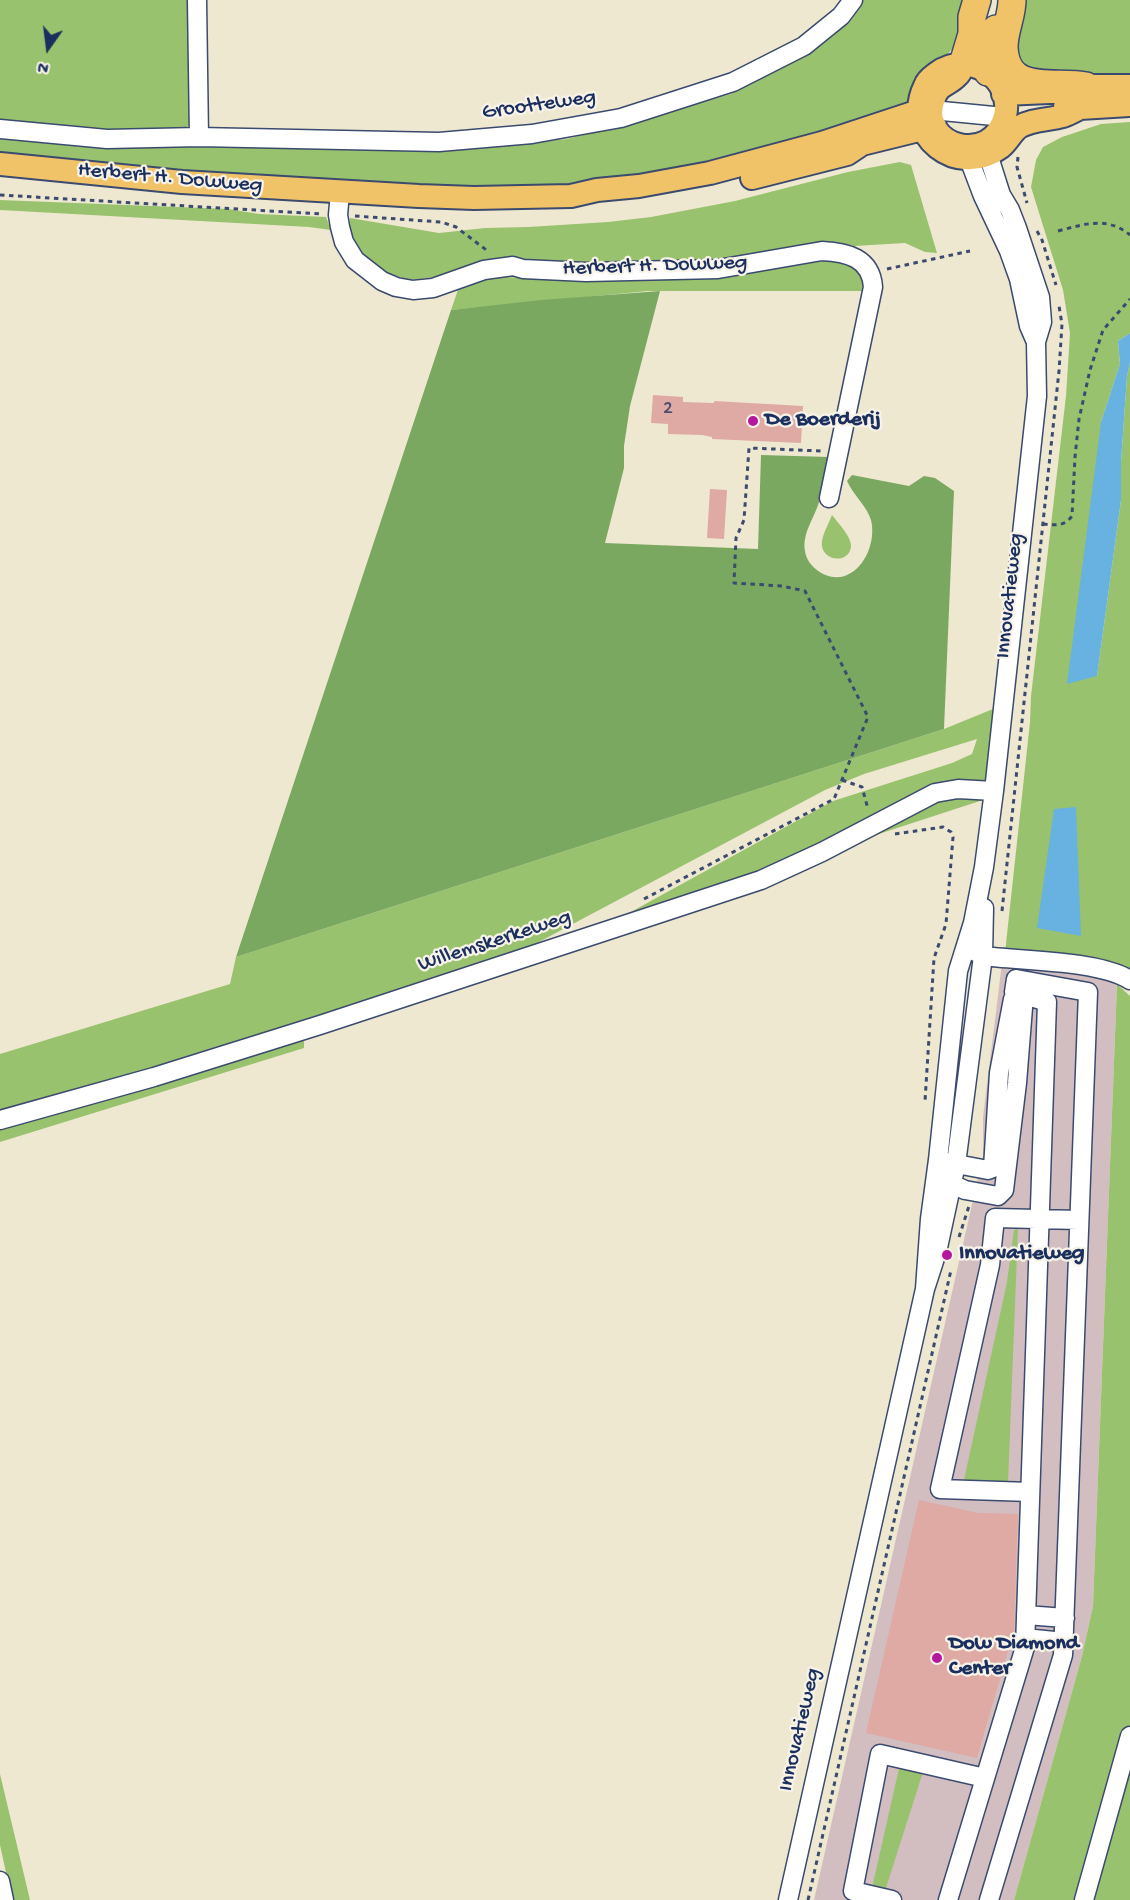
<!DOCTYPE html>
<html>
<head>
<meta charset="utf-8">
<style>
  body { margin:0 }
  #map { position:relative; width:1130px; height:1900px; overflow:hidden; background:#efe8d0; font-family:"Gochi Hand",sans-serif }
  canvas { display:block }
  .north { position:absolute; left:18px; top:18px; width:60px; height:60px; -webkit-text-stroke:4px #f7f3e8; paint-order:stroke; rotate:194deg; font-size:16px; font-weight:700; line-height:24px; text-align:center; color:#1b2f5e }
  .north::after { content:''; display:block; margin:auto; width:21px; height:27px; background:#1b2f5e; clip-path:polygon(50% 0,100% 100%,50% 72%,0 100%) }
</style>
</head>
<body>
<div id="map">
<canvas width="1130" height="1900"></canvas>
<div class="north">N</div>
</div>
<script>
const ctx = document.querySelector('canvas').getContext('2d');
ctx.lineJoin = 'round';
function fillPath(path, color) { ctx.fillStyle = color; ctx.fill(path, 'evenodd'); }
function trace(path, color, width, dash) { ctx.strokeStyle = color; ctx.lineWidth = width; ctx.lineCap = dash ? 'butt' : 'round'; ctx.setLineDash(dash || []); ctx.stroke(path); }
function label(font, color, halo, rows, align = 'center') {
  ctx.font = font + ' "Gochi Hand",sans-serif'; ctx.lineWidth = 4.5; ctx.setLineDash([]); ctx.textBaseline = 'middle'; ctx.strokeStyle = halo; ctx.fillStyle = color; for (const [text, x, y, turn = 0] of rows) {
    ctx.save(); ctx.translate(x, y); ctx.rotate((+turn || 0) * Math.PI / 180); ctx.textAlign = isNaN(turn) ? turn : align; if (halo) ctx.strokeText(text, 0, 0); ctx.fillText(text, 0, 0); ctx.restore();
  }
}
fillPath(new Path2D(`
  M 1002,963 L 1102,975 L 1117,984 L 1093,1606 L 1082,1656 L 1014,1900 L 814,1900 L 983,1156 L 983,1117 Z`), '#d2bec1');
fillPath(new Path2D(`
  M 0,0 L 193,0 L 194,121 L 181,131 L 160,134 L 0,127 Z
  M 861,0 L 967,0 L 953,48 L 906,103 L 900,109 L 784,149 L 603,184 L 475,189 L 228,176 L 0,155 L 0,138 L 86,147 L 185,145 L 448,149 L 480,148 L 567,139 L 624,125 L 731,94 L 785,65 Z
  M 1023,0 L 1130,0 L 1130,75 L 1096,77 L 1032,72 L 1017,59 L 1013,36 Z
  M 1130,122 L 1130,333 L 1118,341 L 1120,364 L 1101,422 L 1097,676 L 1121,500 L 1121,462 L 1127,376 L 1130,362 L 1130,969 L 1005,953 L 1030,722 L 1031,696 L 1066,396 L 1070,333 L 1063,290 L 1031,187 L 1036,160 L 1043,147 L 1062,137 L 1101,124 Z
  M 900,162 L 911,165 L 937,253 L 925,252 L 905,243 L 855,246 L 836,242 L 719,261 L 615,264 L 483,261 L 437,277 L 409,280 L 387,273 L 369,263 L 357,248 L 349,233 L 350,218 L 439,233 L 485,228 L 528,227 L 608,222 L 651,217 L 735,201 L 848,172 Z
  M 0,200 L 228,209 L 259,214 L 326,217 L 331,230 L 309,227 L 0,210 Z
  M 836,259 L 856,268 L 861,277 L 863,291 L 648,291 L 451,310 L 459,287 L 486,278 L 505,277 L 564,280 L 615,281 L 721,278 Z
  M 832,515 C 838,523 852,537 851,547 C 848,566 819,560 822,541 C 823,533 829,523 832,515 Z
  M 993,709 L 993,734 L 983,800 L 618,919 L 833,801 L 952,763 L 972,754 L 977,739 L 864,774 L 825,790 L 522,951 L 66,1097 L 0,1115 L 0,1054 L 230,984 L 236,957 L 944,729 Z
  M 1117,984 L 1130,996 L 1130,1724 L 1079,1900 L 1014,1900 L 1082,1656 L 1093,1606 Z
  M 304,1036 L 304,1048 L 0,1142 L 0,1126 Z
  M 1018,1229 L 1008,1483 L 964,1480 L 1007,1282 L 1014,1230 Z
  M 900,1764 L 923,1772 L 886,1888 L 872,1888 Z
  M 1130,1765 L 1130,1900 L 1090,1900 Z
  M 0,1774 L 30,1900 L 12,1900 L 0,1845 Z`), '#99c26e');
fillPath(new Path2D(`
  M 660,291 L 630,406 L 624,446 L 624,468 L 605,543 L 758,549 L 761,455 L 829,457 C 826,473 824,488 819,502 C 814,519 802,533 805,551 C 807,568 830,583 847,575 C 866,567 876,540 871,520 C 867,506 853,495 847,481 L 852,475 L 909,486 L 924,476 L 935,478 L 954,491 L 944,729 L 236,957 L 451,310 L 541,300 Z`), '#7aa861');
fillPath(new Path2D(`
  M 1130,333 L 1130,362 L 1127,376 L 1121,462 L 1121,500 L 1097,676 L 1067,684 L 1101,422 L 1120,364 L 1118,341 Z
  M 1076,807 L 1081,936 L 1037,928 L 1054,809 Z`), '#67b2e0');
fillPath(new Path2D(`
  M 653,395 L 683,397 L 683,402 L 714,403 L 714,401 L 803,406 L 801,443 L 712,439 L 712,437 L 702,435 L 668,434 L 668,424 L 651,423 Z
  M 710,489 L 727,490 L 724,539 L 707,538 Z
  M 919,1500 L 978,1513 L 1018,1514 L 1014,1630 L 977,1758 L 866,1733 Z`), '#dfa9a4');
const minor = new Path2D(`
  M 197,0 L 199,137
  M 921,111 L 932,110 L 1004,117
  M 0,129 L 107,139 L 199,137 L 439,142 L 532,134 L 621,118 L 733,82 L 804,46 L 841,16 L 853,0
  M 969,159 L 983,196 L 1009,251 L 1019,279 L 1029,326 L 1036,342
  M 340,192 L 338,215 L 340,227 L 344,242 L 355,260 L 382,281 L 396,287 L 413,290 L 433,288 L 484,270 L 513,266 L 523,269 L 586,272 L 718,269 L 822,251 C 847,252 871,258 873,287 L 829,498
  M 974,951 L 983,956 C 1022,961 1098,960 1130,980
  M 0,1120 L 154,1077 L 320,1025 L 761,880 L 822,852 L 935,793 L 958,789 L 994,791
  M 946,1162 L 988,1170 L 993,1168 L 999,1073 L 1013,999
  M 943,1180 L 965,1190 L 998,1196 L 1004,1190 L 1017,1083 L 1024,995
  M 925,1289 L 930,1219 L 938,1160 L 958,971 L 973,923 L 984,867 L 994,791 L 1037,396 L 1036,342 L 1042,322 L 1040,297 L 1017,228 L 1010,210 L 1001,195 L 988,154
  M 1030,1492 L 940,1489 L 990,1265 L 995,1218 L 1079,1220
  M 1026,1615 L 1065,1618
  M 1025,1638 L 1064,1642
  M 0,1881 L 4,1900
  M 788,1900 L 925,1289 L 937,1252 L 956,1164 L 983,956 L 984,908
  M 892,1900 L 853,1891 L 880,1754 L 985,1778
  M 948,1900 L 1025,1647 L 1047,1002 L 1014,992 L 1016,979 L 1088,992 L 1063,1655 L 989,1900
  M 1084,1900 L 1130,1736`);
const major = new Path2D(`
  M 963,64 C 962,68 961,73 957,76 C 948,86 938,83 933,101 C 919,147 992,167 1005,116 C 1014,77 968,50 937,73 C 932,77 927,80 925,86 C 901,135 957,180 1001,147 C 1008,141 1012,132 1019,127 C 1032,119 1049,120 1063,116 C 1069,114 1074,111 1080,108
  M 1003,94 L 1073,91 L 1086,86 L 1130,86
  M 1065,107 L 1080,108 L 1130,105
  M 0,164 L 182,182 L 419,196 L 474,198 L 571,196 L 597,190 L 639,186 L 710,173 L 822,143 L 919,111
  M 752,178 L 847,154 L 862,144 L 935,126`);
const highway = new Path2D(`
  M 1012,0 C 1012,16 1004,31 1004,47 C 1006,96 1054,80 1086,86
  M 963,64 L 972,34 L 972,17 L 977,0
  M 988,72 L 996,29`);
trace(minor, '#3b4b6f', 21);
trace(major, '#3b4b6f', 26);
trace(highway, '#3b4b6f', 30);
trace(new Path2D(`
  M 1018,157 L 1017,167 L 1027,203
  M 0,195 L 322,214
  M 355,216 L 441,222 L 456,227 L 489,252
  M 1037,231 L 1042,240 L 1056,285
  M 1058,231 C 1085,224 1107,216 1130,235
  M 887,269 L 970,251
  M 1043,524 C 1055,525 1064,527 1072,516 L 1075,457 L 1079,419 L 1090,370 L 1103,330 L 1130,299
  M 842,780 L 862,787 L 868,809
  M 895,834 L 943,827 L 951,832 L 953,837 L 946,924 L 934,958 L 925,1101
  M 644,899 L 834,799 L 868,717 L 805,591 L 782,586 L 734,583 L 736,538 L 744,520 L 749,448 L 822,451
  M 1002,911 L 1059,371 L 1062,324 L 1059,306
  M 959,1237 L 969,1206
  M 808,1900 L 951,1270`), '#3b4b6f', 3, [4.5, 4.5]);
trace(minor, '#fff', 18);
trace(major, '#f1c369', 22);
trace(highway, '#f1c369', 27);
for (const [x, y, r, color] of [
  [753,421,6,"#b5179e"],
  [947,1255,6,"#b5179e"],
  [937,1658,6,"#b5179e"]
]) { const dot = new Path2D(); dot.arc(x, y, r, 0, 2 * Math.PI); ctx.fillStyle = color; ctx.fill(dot); trace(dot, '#f7f3e8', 2); }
label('20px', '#4c4e70', null, [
  ["2",668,410]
]);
label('22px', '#1b2f5e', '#f7f3e8', [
  ["Grootteweg",539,106,-8],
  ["Herbert H. Dowweg",170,179,5],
  ["Herbert H. Dowweg",655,267,-2],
  ["Innovatieweg",1011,596,-84],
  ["Willemskerkeweg",495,942,-18],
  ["Innovatieweg",801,1730,-77]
]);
label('bold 22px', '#1b2f5e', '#f7f3e8', [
  ["De Boerderij",765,421],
  ["Innovatieweg",959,1255],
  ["Dow Diamond",949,1645],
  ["Center",949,1670]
], 'left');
</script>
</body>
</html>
